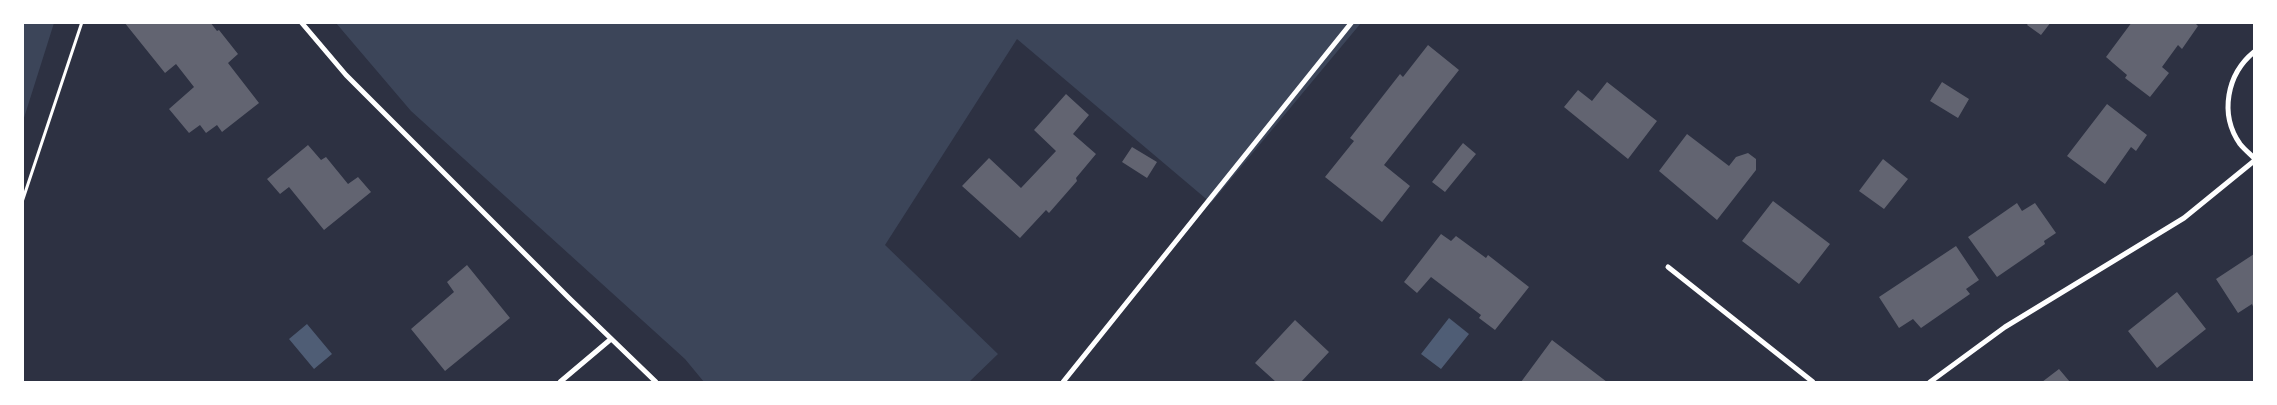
<!DOCTYPE html>
<html>
<head>
<meta charset="utf-8">
<style>
  body { margin:0 }
  #map { position:relative; width:2277px; height:405px; overflow:hidden; background:#2d3142; font-family:Arial,sans-serif }
  canvas { display:block }
  .frame { position:absolute; inset:0; border:24px solid #fff; pointer-events:none }
</style>
</head>
<body>
<div id="map">
<canvas width="2277" height="405"></canvas>
<div class="frame"></div>
</div>
<script>
const ctx = document.querySelector('canvas').getContext('2d');
ctx.lineJoin = 'round';
function fillPath(path, color) { ctx.fillStyle = color; ctx.fill(path, 'evenodd'); }
function trace(path, color, width, dash) { ctx.strokeStyle = color; ctx.lineWidth = width; ctx.lineCap = dash ? 'butt' : 'round'; ctx.setLineDash(dash || []); ctx.stroke(path); }
fillPath(new Path2D(`
  M 23,22 L 54,23 L 23,121 L 22,23 Z
  M 336,23 L 1361,23 L 1211,203 L 1017,39 L 885,245 L 998,354 L 969,382 L 704,382 L 685,359 L 411,111 Z`), '#3c4559');
fillPath(new Path2D(`
  M 1449,318 L 1469,334 L 1441,369 L 1421,354 Z
  M 307,324 L 332,354 L 314,369 L 289,339 Z`), '#4f5d75');
fillPath(new Path2D(`
  M 124,22 L 210,22 L 217,31 L 219,30 L 238,54 L 228,63 L 259,103 L 222,132 L 217,125 L 206,133 L 200,125 L 189,133 L 169,109 L 194,87 L 176,64 L 165,73 Z
  M 2029,22 L 2051,22 L 2041,35 L 2027,25 Z
  M 2132,22 L 2194,22 L 2198,26 L 2182,49 L 2178,45 L 2162,67 L 2169,73 L 2150,97 L 2125,78 L 2127,75 L 2106,57 Z
  M 1428,45 L 1459,70 L 1384,165 L 1410,186 L 1382,222 L 1325,177 L 1354,141 L 1350,138 L 1400,74 L 1403,77 Z
  M 1607,82 L 1657,121 L 1628,159 L 1564,107 L 1578,90 L 1592,101 Z
  M 1942,82 L 1969,99 L 1958,118 L 1930,101 Z
  M 1066,94 L 1089,115 L 1073,134 L 1096,154 L 1076,178 L 1077,181 L 1049,213 L 1046,210 L 1020,238 L 962,186 L 989,158 L 1021,188 L 1056,151 L 1034,130 Z
  M 2107,104 L 2147,135 L 2136,151 L 2131,147 L 2105,184 L 2067,156 Z
  M 1687,134 L 1729,166 L 1736,157 L 1748,153 L 1756,159 L 1756,170 L 1717,220 L 1659,171 Z
  M 1463,143 L 1476,154 L 1445,192 L 1432,182 Z
  M 308,145 L 321,160 L 326,157 L 348,184 L 358,177 L 371,192 L 324,230 L 289,187 L 280,194 L 267,179 Z
  M 1132,147 L 1157,162 L 1147,178 L 1122,162 Z
  M 1883,159 L 1908,179 L 1884,209 L 1859,191 Z
  M 1773,201 L 1830,244 L 1799,284 L 1742,241 Z
  M 2017,203 L 2022,211 L 2035,203 L 2056,233 L 2044,241 L 2045,244 L 1997,277 L 1968,237 Z
  M 1441,234 L 1451,241 L 1456,236 L 1486,258 L 1488,255 L 1529,287 L 1495,330 L 1479,318 L 1481,315 L 1431,277 L 1417,293 L 1404,282 Z
  M 1956,246 L 1979,280 L 1966,289 L 1970,294 L 1921,328 L 1913,319 L 1899,328 L 1879,297 Z
  M 2254,254 L 2254,309 L 2252,304 L 2238,313 L 2216,279 Z
  M 467,265 L 510,318 L 445,371 L 411,329 L 454,292 L 447,282 Z
  M 2177,292 L 2206,329 L 2157,368 L 2128,331 Z
  M 1295,320 L 1329,352 L 1301,382 L 1276,382 L 1255,363 Z
  M 1552,340 L 1607,382 L 1521,382 Z
  M 2059,369 L 2070,382 L 2042,382 Z`), '#626471');
trace(new Path2D(`
  M 22,202 L 82,22`), '#fff', 3);
trace(new Path2D(`
  M 301,22 L 346,75 L 569,298 L 656,382
  M 2254,52 C 2227,74 2219,114 2240,144 C 2244,149 2250,154 2254,158
  M 1668,267 L 1813,382
  M 560,382 L 611,339
  M 1063,382 L 1352,22
  M 1930,382 L 2005,327 L 2184,218 L 2254,161`), '#fff', 5);
</script>
</body>
</html>
